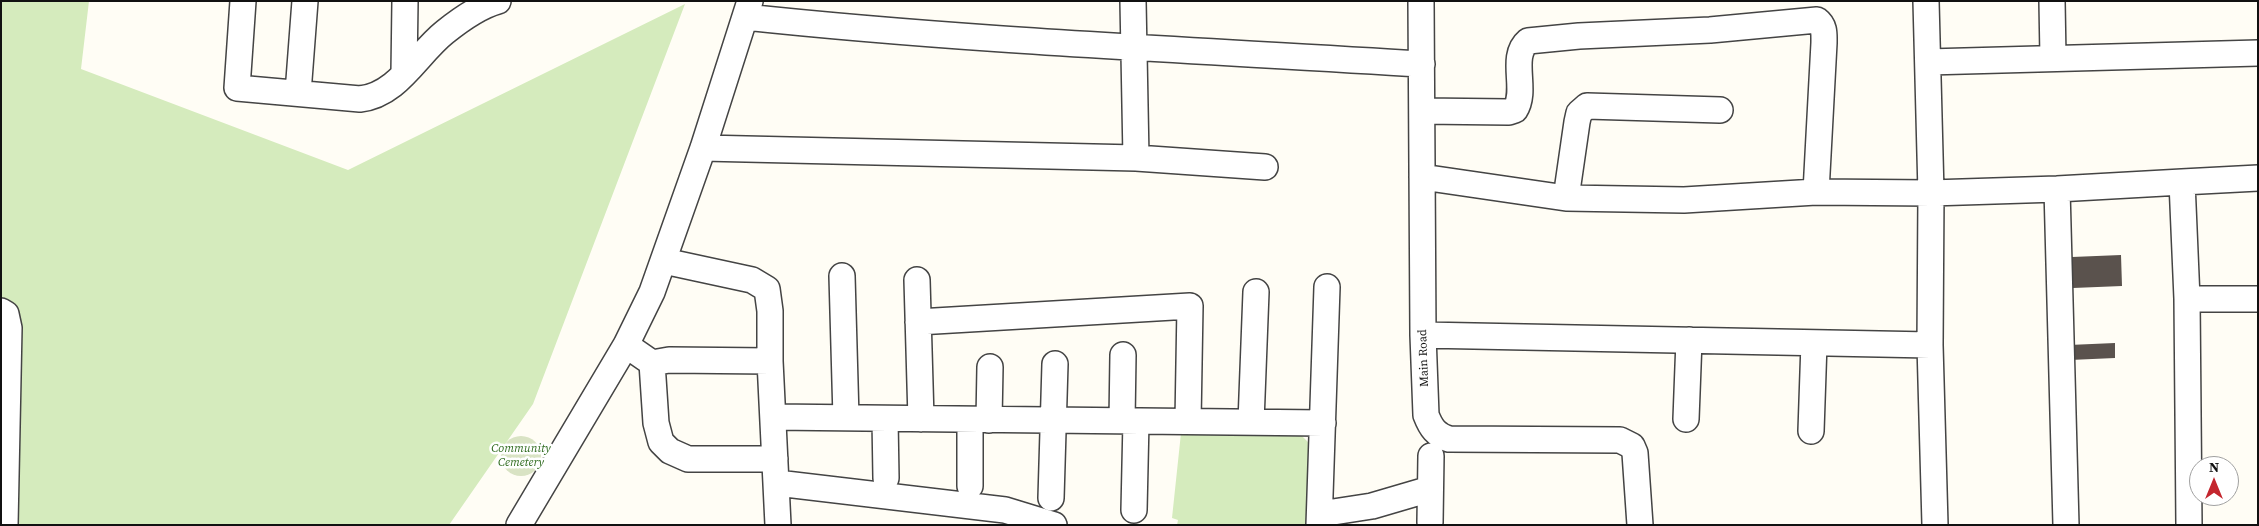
<!DOCTYPE html>
<html>
<head>
<meta charset="utf-8">
<style>
  body { margin:0 }
  #map { position:relative; width:2259px; height:526px; overflow:hidden; background:#fffdf5; font-family:"Source Serif 4",serif }
  canvas { display:block }
  .frame { position:absolute; inset:0; border:2px solid #111; pointer-events:none }
  .north { position:absolute; left:2189px; top:456px; width:50px; height:50px; box-sizing:border-box; background:#fff; border:1px solid #a0a0a0; border-radius:50%; rotate:0deg; font-size:14px; font-weight:700; line-height:20px; text-align:center; color:#111 }
  .north::after { content:''; display:block; margin:auto; width:18px; height:22px; background:#c4262e; clip-path:polygon(50% 0,100% 100%,50% 72%,0 100%) }
</style>
</head>
<body>
<div id="map">
<canvas width="2259" height="526"></canvas>
<div class="frame"></div>
<div class="north">N</div>
</div>
<script>
const ctx = document.querySelector('canvas').getContext('2d');
ctx.lineJoin = 'round';
function fillPath(path, color) { ctx.fillStyle = color; ctx.fill(path, 'evenodd'); }
function trace(path, color, width, dash) { ctx.strokeStyle = color; ctx.lineWidth = width; ctx.lineCap = dash ? 'butt' : 'round'; ctx.setLineDash(dash || []); ctx.stroke(path); }
function label(font, color, halo, rows, align = 'center') {
  ctx.font = font + ' "Source Serif 4",serif'; ctx.lineWidth = 5; ctx.setLineDash([]); ctx.textBaseline = 'middle'; ctx.strokeStyle = halo; ctx.fillStyle = color; for (const [text, x, y, turn = 0] of rows) {
    ctx.save(); ctx.translate(x, y); ctx.rotate((+turn || 0) * Math.PI / 180); ctx.textAlign = isNaN(turn) ? turn : align; if (halo) ctx.strokeText(text, 0, 0); ctx.fillText(text, 0, 0); ctx.restore();
  }
}
fillPath(new Path2D(`
  M 1,1 L 89,1 L 81,69 L 348,170 L 685,4 L 533,404 L 449,525 L 1,525 Z
  M 1181,433 L 1300,434 L 1309,443 L 1306,525 L 1177,525 L 1178,520 L 1172,518 Z`), '#d5ebbd');
fillPath(new Path2D(`
  M501 456a20 20 0 1 1 40 0a20 20 0 1 1-40 0Z`), '#d9e3c4');
fillPath(new Path2D(`
  M 2121,255 L 2122,286 L 2073,288 L 2072,257 Z
  M 2115,343 L 2115,358 L 2070,360 L 2069,345 Z`), '#5a524d');
const minor = new Path2D(`
  M 243,1 L 237,88 L 360,99 C 398,95 417,54 445,32 C 460,20 480,6 498,1
  M 1133,1 L 1136,158
  M 1421,1 L 1423,335 L 1426,415 C 1431,428 1436,435 1449,439 L 1620,440 L 1632,446 L 1635,453 L 1640,525
  M 1926,1 L 1931,193 L 1930,345 L 1935,525
  M 2052,1 L 2053,58
  M 745,17 C 970,41 1196,50 1422,64
  M 1928,62 L 2258,53
  M 404,73 L 405,1
  M 298,93 L 305,1
  M 1422,111 L 1509,112 L 1515,110 C 1528,90 1509,57 1528,41 L 1579,36 L 1710,30 L 1817,20 C 1825,26 1824,34 1824,43 L 1816,192
  M 703,148 L 1136,158 L 1265,167
  M 1422,177 L 1566,198 L 1684,200 L 1816,192 L 1931,193 L 2057,189 L 2182,182 L 2187,299 L 2189,525
  M 2182,182 L 2258,178
  M 2057,189 L 2066,525
  M 1566,198 L 1577,122 L 1579,113 L 1587,106 L 1720,110
  M 664,261 L 752,280 L 767,289 L 770,311 L 770,361 L 778,525
  M 842,276 L 846,418
  M 917,280 L 921,419
  M 2187,299 L 2258,299
  M 1,311 L 6,314 L 9,328 L 5,525
  M 918,322 L 1190,306 L 1188,421
  M 1423,335 L 1930,345
  M 626,345 L 652,363 L 656,423 L 661,442 L 670,451 L 688,459 L 775,459
  M 652,363 L 669,360 L 770,361
  M 773,417 L 1323,423
  M 885,419 L 886,478
  M 1686,419 L 1689,340
  M 970,420 L 970,486
  M 989,420 L 990,367
  M 1122,421 L 1123,355
  M 1251,422 L 1256,292
  M 1811,431 L 1814,343
  M 777,483 L 1005,510 L 1054,525
  M 1051,498 L 1055,364
  M 1134,510 L 1136,421
  M 1320,514 L 1372,506 L 1430,489
  M 1430,522 L 1431,456
  M 519,525 L 626,345 L 652,292 L 703,148 L 750,1
  M 1319,525 L 1327,287`);
trace(minor, '#444', 28);
trace(minor, '#fff', 25);
label('12px', '#111', '#fff', [
  ["Main Road",1424,358,-92]
]);
label('italic 12px', '#2f6b1f', '#fff', [
  ["Community",521,449],
  ["Cemetery",521,463]
]);
</script>
</body>
</html>
